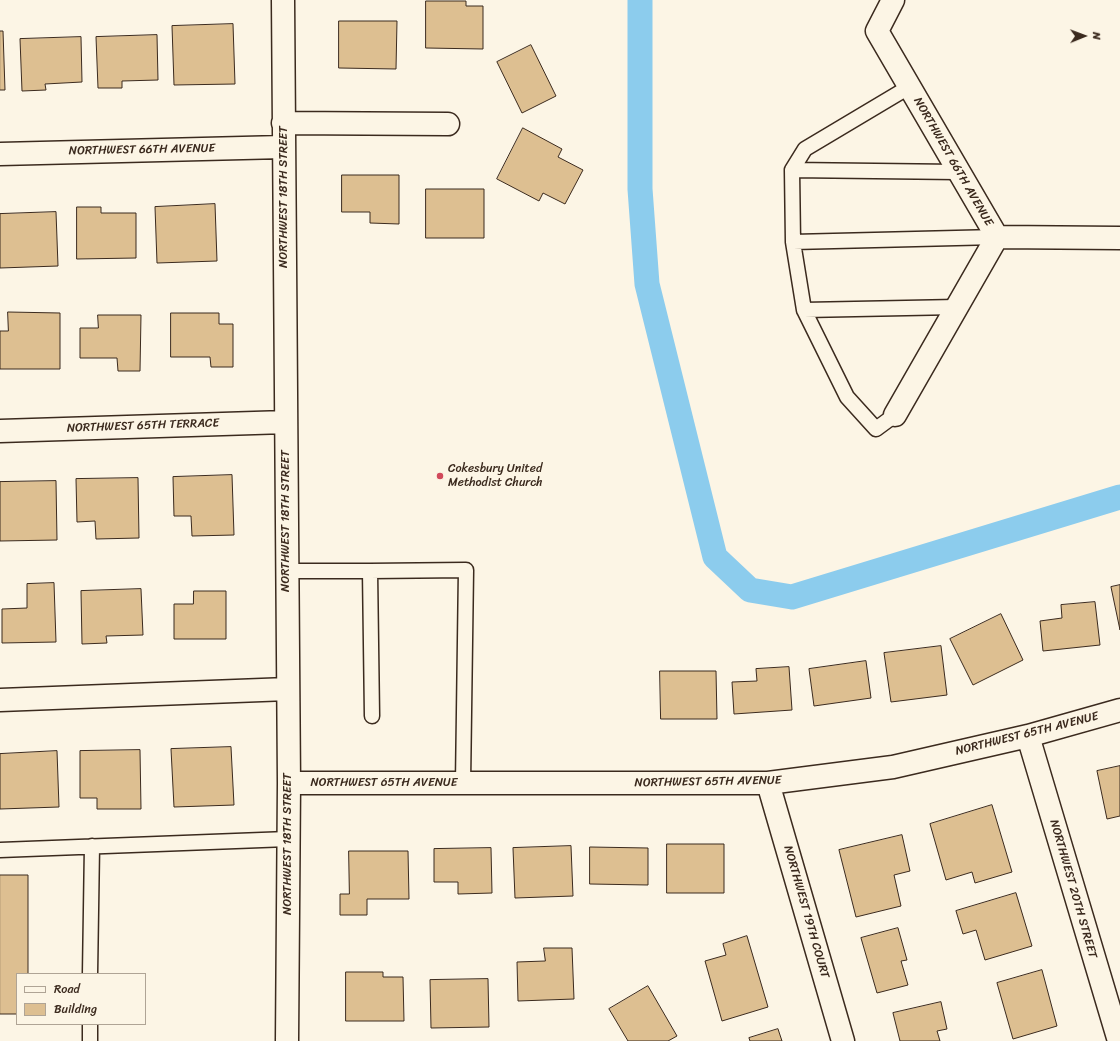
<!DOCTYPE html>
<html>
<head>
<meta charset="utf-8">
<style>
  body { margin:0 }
  #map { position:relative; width:1120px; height:1041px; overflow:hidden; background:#fcf5e5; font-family:Sriracha,sans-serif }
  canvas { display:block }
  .legend { position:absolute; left:16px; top:973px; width:130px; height:52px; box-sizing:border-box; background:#fcf5e5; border:1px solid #afa495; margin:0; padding:5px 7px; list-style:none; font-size:12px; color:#3b2a1e }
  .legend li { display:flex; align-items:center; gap:8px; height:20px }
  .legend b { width:20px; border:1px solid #afa495 }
  .north { position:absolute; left:1064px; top:16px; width:40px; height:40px; -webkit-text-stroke:3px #fcf5e5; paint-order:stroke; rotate:89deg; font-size:11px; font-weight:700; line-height:16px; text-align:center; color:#3b2a1e }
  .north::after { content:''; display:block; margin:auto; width:14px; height:18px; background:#3b2a1e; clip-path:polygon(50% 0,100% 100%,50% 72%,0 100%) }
</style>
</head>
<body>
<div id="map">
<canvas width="1120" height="1041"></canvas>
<ul class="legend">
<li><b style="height:5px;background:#fcf5e5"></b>Road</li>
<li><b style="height:11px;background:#ddbf91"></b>Building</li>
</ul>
<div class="north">N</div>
</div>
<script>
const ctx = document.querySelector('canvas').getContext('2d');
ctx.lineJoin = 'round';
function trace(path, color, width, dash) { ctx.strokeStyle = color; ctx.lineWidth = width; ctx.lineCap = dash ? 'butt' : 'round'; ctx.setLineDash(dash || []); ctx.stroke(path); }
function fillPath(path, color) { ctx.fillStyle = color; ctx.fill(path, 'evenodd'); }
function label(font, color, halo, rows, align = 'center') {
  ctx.font = font + ' Sriracha,sans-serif'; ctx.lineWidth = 3; ctx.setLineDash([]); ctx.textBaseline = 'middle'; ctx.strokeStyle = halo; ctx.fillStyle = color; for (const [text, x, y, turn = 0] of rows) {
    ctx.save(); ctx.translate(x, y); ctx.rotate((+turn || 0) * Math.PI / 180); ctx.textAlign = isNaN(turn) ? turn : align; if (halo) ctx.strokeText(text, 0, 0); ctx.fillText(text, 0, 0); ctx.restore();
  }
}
trace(new Path2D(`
  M 640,0 L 640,189 L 647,284 L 715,557 L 750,590 L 792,597 L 1120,497`), '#8ccced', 25);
const building = new Path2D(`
  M 426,1 L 466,1 L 466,6 L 483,6 L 483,49 L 426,48 Z
  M 339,21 L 397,21 L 396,69 L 339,68 Z
  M 233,24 L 235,84 L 174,85 L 172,26 Z
  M 0,31 L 3,31 L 5,90 L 0,90 Z
  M 157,35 L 158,80 L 122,81 L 122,88 L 98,88 L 96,37 Z
  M 81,37 L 82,82 L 45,84 L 46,90 L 22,91 L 20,39 Z
  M 531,45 L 556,96 L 522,113 L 497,62 Z
  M 523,128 L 562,149 L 558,157 L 583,170 L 565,204 L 543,193 L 539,201 L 497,179 Z
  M 342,175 L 399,175 L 399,224 L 370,223 L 370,212 L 342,212 Z
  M 426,189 L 484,189 L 484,238 L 426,238 Z
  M 215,204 L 217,261 L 157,263 L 155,207 Z
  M 77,207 L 101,207 L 101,213 L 136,213 L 136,258 L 77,259 Z
  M 56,212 L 58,266 L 0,268 L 0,214 Z
  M 8,312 L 60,313 L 60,369 L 0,369 L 0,331 L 8,331 Z
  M 171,313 L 219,313 L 219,324 L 233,324 L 233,367 L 211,367 L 210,357 L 171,357 Z
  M 98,315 L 141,315 L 140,371 L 118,371 L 117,358 L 80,358 L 80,328 L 98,328 Z
  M 232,475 L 234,535 L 192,536 L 191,516 L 174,516 L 173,477 Z
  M 138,478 L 139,538 L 96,539 L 95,521 L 77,522 L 76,479 Z
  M 56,481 L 57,540 L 0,541 L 0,482 Z
  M 54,583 L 56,642 L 2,643 L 2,609 L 27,608 L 27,584 Z
  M 1120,585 L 1120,630 L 1111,587 Z
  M 141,589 L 143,635 L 106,636 L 107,643 L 82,644 L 81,591 Z
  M 194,591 L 226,591 L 226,639 L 174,639 L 174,604 L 193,604 Z
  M 1095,602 L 1100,645 L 1043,651 L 1040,621 L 1062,618 L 1061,605 Z
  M 1001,614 L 1023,660 L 973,685 L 950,639 Z
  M 941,646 L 947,695 L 891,702 L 884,653 Z
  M 866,661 L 871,698 L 814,706 L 809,669 Z
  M 789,667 L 792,710 L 734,714 L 732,682 L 757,681 L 756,669 Z
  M 660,671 L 716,671 L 717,719 L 661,719 Z
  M 231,747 L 234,805 L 174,807 L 171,749 Z
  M 140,750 L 141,809 L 97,809 L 97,798 L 80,798 L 80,751 Z
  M 57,751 L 59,807 L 0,809 L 0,754 Z
  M 1120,766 L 1120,816 L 1107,819 L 1097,771 Z
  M 992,805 L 1012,872 L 975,883 L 972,872 L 946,880 L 930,824 Z
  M 902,835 L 910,871 L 894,875 L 901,906 L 856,917 L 839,850 Z
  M 667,844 L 724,844 L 724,893 L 667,893 Z
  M 571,846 L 573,896 L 515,898 L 513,848 Z
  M 590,847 L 648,848 L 648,885 L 590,884 Z
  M 491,848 L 492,893 L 458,894 L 458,882 L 434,882 L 434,849 Z
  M 349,851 L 408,851 L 409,899 L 367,899 L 367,915 L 340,915 L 340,894 L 349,894 Z
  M 0,875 L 28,875 L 28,974 L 17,974 L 17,1014 L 0,1014 Z
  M 1016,893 L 1032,946 L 985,960 L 976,930 L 963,934 L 956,911 Z
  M 898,928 L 907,960 L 901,961 L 908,985 L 877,993 L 861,938 Z
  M 747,936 L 768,1007 L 722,1021 L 705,961 L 726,955 L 723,944 Z
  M 544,948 L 572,948 L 574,999 L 518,1001 L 517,962 L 545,961 Z
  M 1042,970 L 1057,1026 L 1013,1039 L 997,983 Z
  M 346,972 L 383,972 L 383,977 L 403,977 L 404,1021 L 346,1021 Z
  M 488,979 L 489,1027 L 431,1028 L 430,980 Z
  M 648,986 L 677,1036 L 668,1041 L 628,1041 L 609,1009 Z
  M 941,1002 L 947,1029 L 937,1031 L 940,1041 L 900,1041 L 893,1013 Z
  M 778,1029 L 782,1041 L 750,1041 L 749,1038 Z`);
fillPath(building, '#ddbf91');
trace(building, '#3b2a1e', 1);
const service = new Path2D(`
  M 792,170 L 958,172
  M 793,242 L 997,237
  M 804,310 L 957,307
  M 895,415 L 876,429 L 847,397 L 804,310 L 793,242 L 792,170 L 805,149 L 909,87
  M 287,571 L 370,571
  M 372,716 L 370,571 L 466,570 L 463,783
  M 0,850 L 288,839
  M 90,974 L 92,846
  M 90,1041 L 90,1024`);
const minor = new Path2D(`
  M 283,0 L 289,783 L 287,1041
  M 893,0 L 877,31 L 997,237 L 1120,238
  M 283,123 L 448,124
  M 0,154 L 283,147
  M 895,415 L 997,237
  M 0,431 L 286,422
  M 0,700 L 288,689
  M 1028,736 L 1119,1041
  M 289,783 L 768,783 L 893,767 L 1028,736 L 1120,710
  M 768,783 L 843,1041`);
trace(service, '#3b2a1e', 17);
trace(minor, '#3b2a1e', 25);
trace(service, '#fcf5e5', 14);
trace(minor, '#fcf5e5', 22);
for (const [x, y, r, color] of [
  [440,476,4,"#d1495b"]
]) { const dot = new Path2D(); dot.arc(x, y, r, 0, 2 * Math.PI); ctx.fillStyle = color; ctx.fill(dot); trace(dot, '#fcf5e5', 1.5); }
label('12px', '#3b2a1e', '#fcf5e5', [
  ["NORTHWEST 66TH AVENUE",142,150,-1],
  ["NORTHWEST 66TH AVENUE",953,162,60],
  ["NORTHWEST 18TH STREET",284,197,-90],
  ["NORTHWEST 65TH TERRACE",143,426,-2],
  ["NORTHWEST 18TH STREET",286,521,-90],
  ["NORTHWEST 65TH AVENUE",1027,734,-14],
  ["NORTHWEST 65TH AVENUE",708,782,-1],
  ["NORTHWEST 65TH AVENUE",384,783],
  ["NORTHWEST 18TH STREET",288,844,-90],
  ["NORTHWEST 20TH STREET",1073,889,74],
  ["NORTHWEST 19TH COURT",806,912,74]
]);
label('12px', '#3b2a1e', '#fcf5e5', [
  ["Cokesbury United",448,469],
  ["Methodist Church",448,483]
], 'left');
</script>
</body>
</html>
